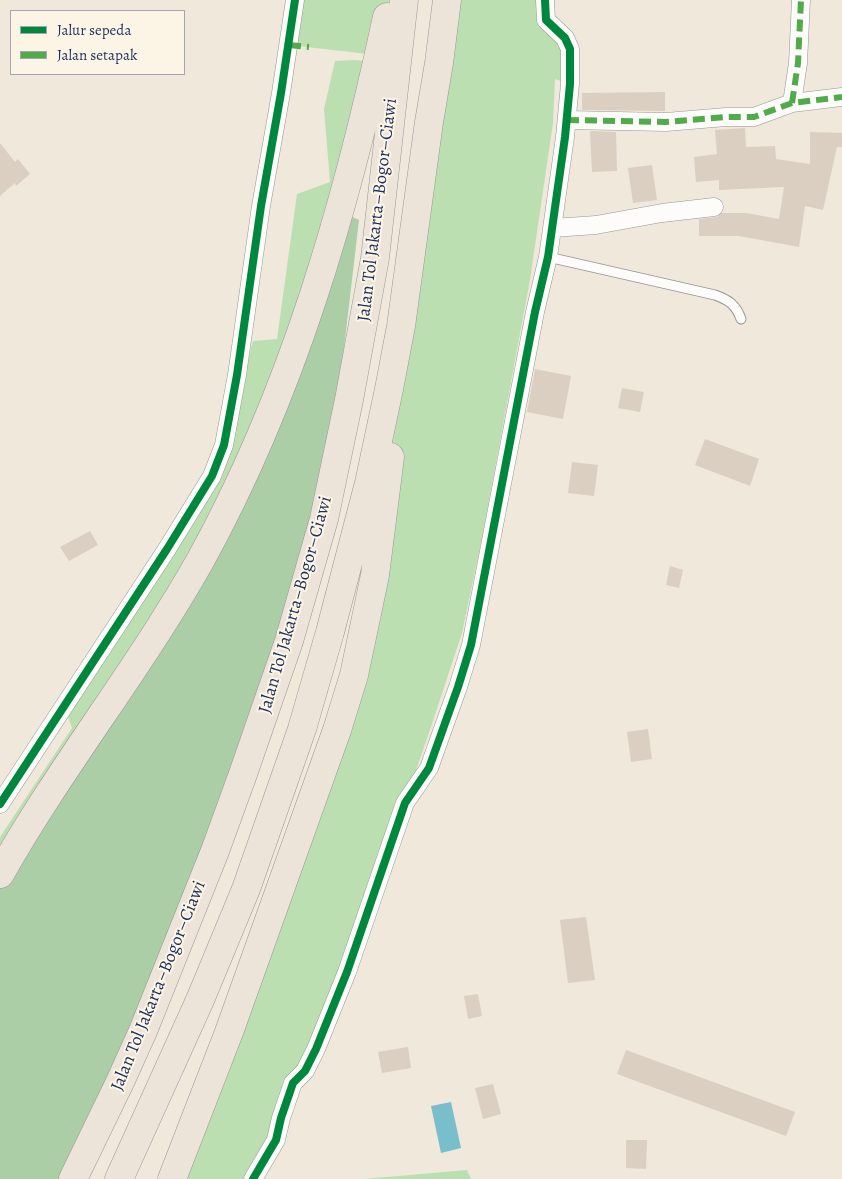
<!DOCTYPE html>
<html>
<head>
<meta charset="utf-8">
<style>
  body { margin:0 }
  #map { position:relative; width:842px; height:1179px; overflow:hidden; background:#efe8db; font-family:Alegreya,serif }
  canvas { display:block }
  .legend { position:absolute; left:10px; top:10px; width:175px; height:65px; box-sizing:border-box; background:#fcf5e5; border:1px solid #a2a6af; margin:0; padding:6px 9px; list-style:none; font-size:15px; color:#1b2f5e }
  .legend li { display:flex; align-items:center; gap:10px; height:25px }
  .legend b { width:25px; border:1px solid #a2a6af }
</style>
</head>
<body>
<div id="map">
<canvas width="842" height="1179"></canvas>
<ul class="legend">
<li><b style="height:6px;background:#00873e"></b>Jalur sepeda</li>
<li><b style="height:6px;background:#52ab49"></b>Jalan setapak</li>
</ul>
</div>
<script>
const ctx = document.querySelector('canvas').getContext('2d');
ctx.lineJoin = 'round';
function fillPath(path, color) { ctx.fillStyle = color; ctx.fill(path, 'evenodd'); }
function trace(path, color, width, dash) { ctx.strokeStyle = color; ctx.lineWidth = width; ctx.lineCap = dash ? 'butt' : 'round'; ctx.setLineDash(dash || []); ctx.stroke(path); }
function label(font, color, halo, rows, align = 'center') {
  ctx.font = font + ' Alegreya,serif'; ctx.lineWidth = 4; ctx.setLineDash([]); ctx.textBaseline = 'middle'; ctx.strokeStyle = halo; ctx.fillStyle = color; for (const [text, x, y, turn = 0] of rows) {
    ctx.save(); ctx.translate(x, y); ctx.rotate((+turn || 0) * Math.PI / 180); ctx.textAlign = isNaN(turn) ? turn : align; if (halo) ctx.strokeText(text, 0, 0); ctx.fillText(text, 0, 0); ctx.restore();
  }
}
fillPath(new Path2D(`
  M 295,0 L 389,0 L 376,55 L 289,45 Z
  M 447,0 L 545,0 L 561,34 L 570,84 L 555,79 L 553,123 L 530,280 L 482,538 L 462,633 L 433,721 L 347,972 L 253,1179 L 172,1179 L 337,730 L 401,326 Z
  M 355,60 L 376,62 L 257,443 L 0,874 L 0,837 L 72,728 L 65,709 L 217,472 L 253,341 L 277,339 L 297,194 L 330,182 L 324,109 L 335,61 Z
  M 467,1170 L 471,1179 L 364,1179 Z`), '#bcdfb2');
fillPath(new Path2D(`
  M 339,211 L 359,220 L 324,519 L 289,641 L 73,1179 L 0,1179 L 0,874 L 200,560 Z`), '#accea6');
fillPath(new Path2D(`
  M 451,1102 L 461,1148 L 441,1153 L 431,1106 Z`), '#78bfcb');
fillPath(new Path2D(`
  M 665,92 L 665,111 L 582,110 L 582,93 Z
  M 745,128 L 746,147 L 775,146 L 776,159 L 810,164 L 810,132 L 842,133 L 842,147 L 837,147 L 823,210 L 805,206 L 799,247 L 739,236 L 699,236 L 699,219 L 716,217 L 722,213 L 746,213 L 779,219 L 784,187 L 719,190 L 719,180 L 696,182 L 694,157 L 717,154 L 715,130 Z
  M 590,131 L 616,132 L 617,171 L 592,172 Z
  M 0,143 L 15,162 L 18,159 L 30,174 L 16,186 L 15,183 L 0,196 Z
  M 652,165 L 657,200 L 633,203 L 628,168 Z
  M 535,369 L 571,376 L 563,419 L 527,412 Z
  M 622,388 L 644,392 L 640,412 L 618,408 Z
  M 705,439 L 759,459 L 750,486 L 695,465 Z
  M 572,462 L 598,465 L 594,496 L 568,493 Z
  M 90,531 L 98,545 L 69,561 L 60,547 Z
  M 670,566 L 683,570 L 679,588 L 666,585 Z
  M 648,729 L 652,759 L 631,762 L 627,732 Z
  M 586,917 L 595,980 L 568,983 L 560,920 Z
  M 478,994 L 482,1016 L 468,1019 L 464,996 Z
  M 408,1047 L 411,1068 L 382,1073 L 378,1052 Z
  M 626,1050 L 795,1112 L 786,1136 L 617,1074 Z
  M 493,1084 L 501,1114 L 483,1119 L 475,1088 Z
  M 626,1140 L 647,1140 L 646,1169 L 626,1168 Z`), '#dbcfc2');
const lane = new Path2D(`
  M 548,257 L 715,295 C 729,300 736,305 741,319`);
const street = new Path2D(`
  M 792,103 L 798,63 L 801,0
  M 567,120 L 666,122 L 726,117 L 754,117 L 792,103 L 842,97
  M 553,228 L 596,225 L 662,213 L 714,207
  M 0,804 L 167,549 L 212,476 L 224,445 L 237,375 L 261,206 L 281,93 L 295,0
  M 253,1179 L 276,1140 L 281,1118 L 293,1083 L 305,1071 L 316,1049 L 347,972 L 405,803 L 429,768 L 458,687 L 471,645 L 535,312 L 548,257 L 565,137 L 570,84 L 570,49 L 565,38 L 546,20 L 545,0`);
const highway = new Path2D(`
  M 0,874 C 61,766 139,669 200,561 C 293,393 347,204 387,17
  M 73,1179 L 120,1082 L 143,1031 L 215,851 L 243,774 L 289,641 L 324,519 L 349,400 L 375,258 L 404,0
  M 119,1179 L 200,1000 L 246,889 L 302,729 L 330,632 L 369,483 L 389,389 L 401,326 L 429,122 L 439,63 L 447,0
  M 172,1179 L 229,1032 L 337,730 L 354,675 L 375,575 L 390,457`);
trace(lane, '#969697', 11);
trace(street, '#969697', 19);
trace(highway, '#969697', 29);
trace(lane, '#fdfcfa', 9);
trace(street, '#fdfcfa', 18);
trace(highway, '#ece4d8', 28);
trace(new Path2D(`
  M 289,45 L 309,47
  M 792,103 L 798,63 L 801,0
  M 567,120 L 666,122 L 726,117 L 754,117 L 792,103 L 842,97`), '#52ab49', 6, [12, 6]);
trace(new Path2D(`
  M 0,804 L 167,549 L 212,476 L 224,445 L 237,375 L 261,206 L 281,93 L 295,0
  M 253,1179 L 276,1140 L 281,1118 L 293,1083 L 305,1071 L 316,1049 L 347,972 L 405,803 L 429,768 L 458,687 L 471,645 L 535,312 L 548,257 L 565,137 L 570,84 L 570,49 L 565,38 L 546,20 L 545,0`), '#00873e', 8);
label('18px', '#1b2f5e', '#fcf5e5', [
  ["Jalan Tol Jakarta–Bogor–Ciawi",378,210,-83],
  ["Jalan Tol Jakarta–Bogor–Ciawi",296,605,-74],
  ["Jalan Tol Jakarta–Bogor–Ciawi",159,986,-68]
]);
</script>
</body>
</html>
